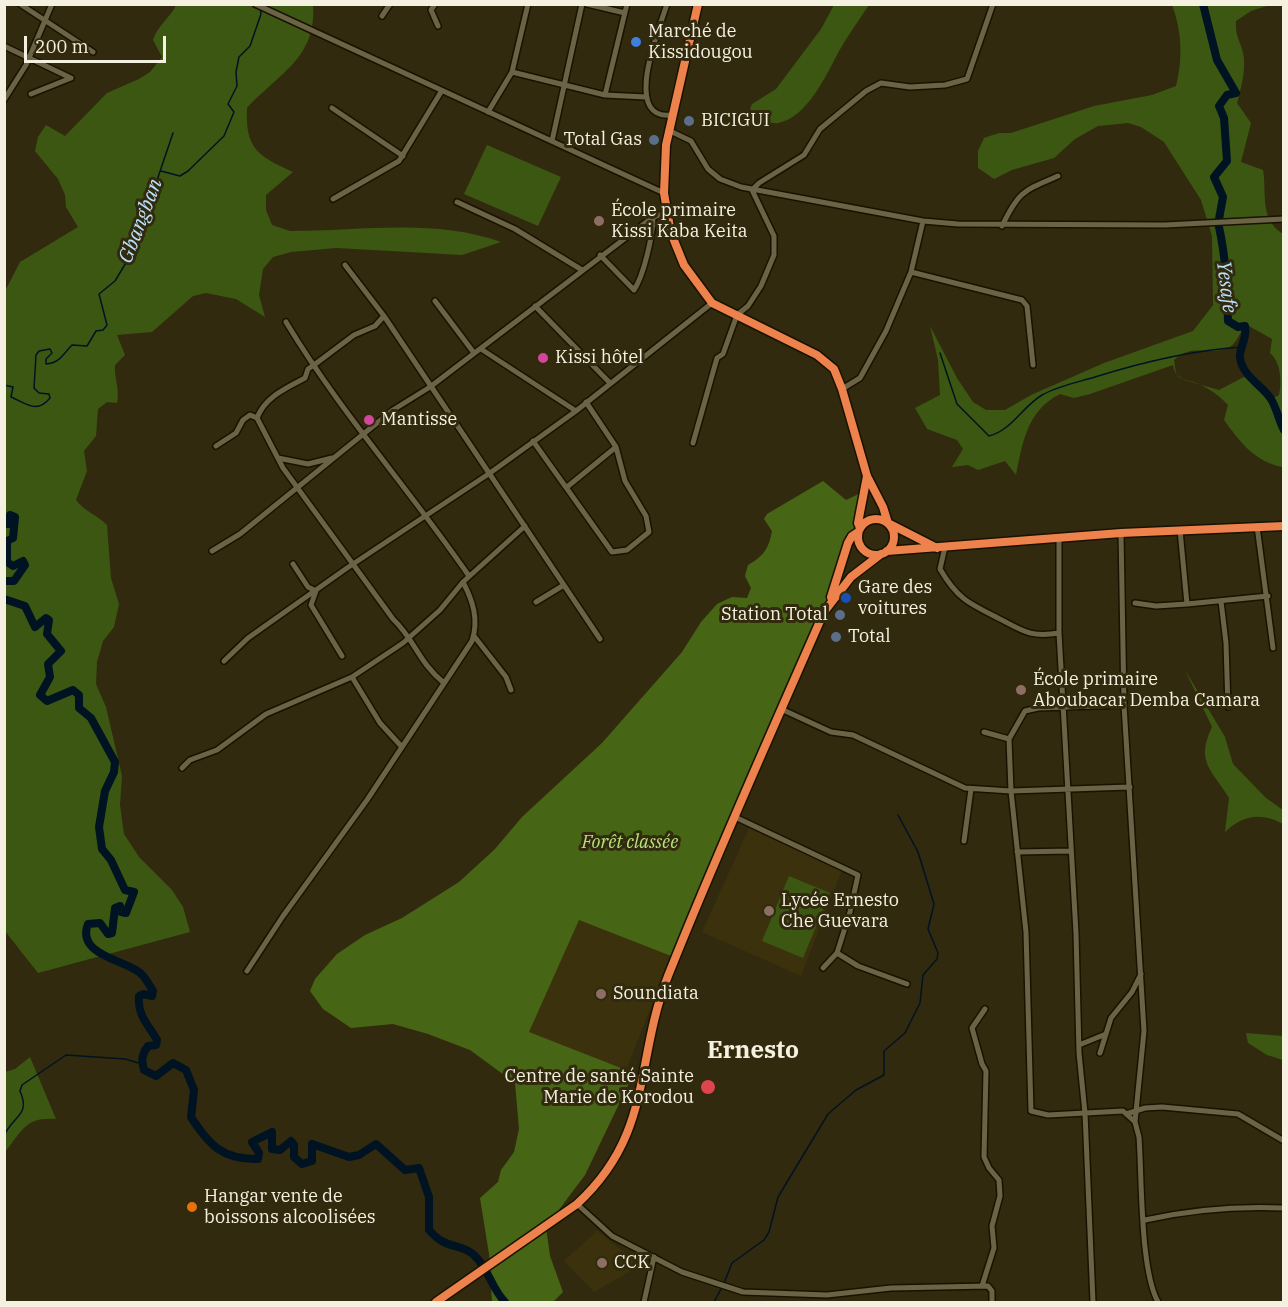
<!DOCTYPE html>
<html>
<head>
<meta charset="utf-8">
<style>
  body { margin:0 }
  #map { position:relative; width:1288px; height:1307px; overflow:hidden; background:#322a0e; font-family:"IBM Plex Serif",serif }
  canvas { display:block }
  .frame { position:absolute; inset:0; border:6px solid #f5f1e0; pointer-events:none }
  .scale { position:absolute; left:24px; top:36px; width:142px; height:27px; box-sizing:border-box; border:3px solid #f5f1e0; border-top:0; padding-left:8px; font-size:18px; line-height:21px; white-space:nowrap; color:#f5f1e0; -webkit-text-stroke:4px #322a0e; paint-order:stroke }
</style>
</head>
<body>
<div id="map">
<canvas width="1288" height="1307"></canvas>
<div class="frame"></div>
<div class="scale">200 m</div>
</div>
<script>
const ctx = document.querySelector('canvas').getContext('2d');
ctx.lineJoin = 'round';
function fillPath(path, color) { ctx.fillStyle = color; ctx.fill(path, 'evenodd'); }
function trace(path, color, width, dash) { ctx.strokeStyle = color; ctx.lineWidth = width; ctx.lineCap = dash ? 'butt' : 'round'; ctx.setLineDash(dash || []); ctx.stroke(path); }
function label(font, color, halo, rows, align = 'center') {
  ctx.font = font + ' "IBM Plex Serif",serif'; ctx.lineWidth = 6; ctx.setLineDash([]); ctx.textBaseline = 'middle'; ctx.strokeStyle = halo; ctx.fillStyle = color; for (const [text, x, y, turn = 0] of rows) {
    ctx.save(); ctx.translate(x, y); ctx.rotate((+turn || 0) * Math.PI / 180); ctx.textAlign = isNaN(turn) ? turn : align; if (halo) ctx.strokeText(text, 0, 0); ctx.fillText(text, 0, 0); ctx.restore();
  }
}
fillPath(new Path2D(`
  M 750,826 L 842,870 L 801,976 L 702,932 Z
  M 579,920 L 671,956 L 626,1070 L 528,1033 Z
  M 597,1231 L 641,1265 L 594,1292 L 564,1261 Z`), '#3b320d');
fillPath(new Path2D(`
  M 176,5 L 313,5 C 317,58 278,74 247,108 C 245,149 258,156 293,172 L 266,195 L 266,210 L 272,225 L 290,231 C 361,231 434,218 501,242 L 462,255 L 336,248 L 291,252 L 273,257 L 263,269 L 259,295 L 265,317 L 236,299 L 206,293 L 193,296 L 152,332 L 117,335 L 125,355 L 115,365 C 114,379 120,389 117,403 L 107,402 L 98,409 L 96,436 L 84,451 L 87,471 L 76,500 C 84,511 97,515 107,525 L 111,578 L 119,604 L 114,627 L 103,641 L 97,662 L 96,684 L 106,707 L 122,776 L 120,805 L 124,834 L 139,857 L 172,890 L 183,907 L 190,932 L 38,973 L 5,931 L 5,291 L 20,262 L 78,227 L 66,207 L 65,195 L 58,179 L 35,151 L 38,137 L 46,125 L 65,136 L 107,93 L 139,79 L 150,72 L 162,57 L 153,40 C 157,26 170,18 176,5 Z
  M 834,5 L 869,5 C 859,20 848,35 839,51 C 827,74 807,118 778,123 C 767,125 758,115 750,109 L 752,104 L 776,89 L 821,29 Z
  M 1172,5 L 1270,5 L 1251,11 L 1236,21 C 1235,40 1243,44 1244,59 C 1245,74 1241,88 1237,103 L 1251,123 L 1241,162 L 1263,170 C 1267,193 1259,219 1283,234 L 1283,467 C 1255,462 1240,442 1224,420 L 1228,405 C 1220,396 1210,389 1199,384 C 1187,379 1176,382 1173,365 L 1090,394 L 1074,398 L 1060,394 C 1027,411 1023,441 1016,475 L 1005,461 L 978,470 L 968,465 L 952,467 L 963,449 L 957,440 L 927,429 L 915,408 L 940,395 L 938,360 L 930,326 L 957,378 L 973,402 L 986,410 L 1005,410 L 1031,395 L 1104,363 L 1193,331 L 1213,305 L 1212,236 L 1201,200 L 1164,142 L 1141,127 L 1128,123 L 1098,126 L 1075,139 L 1054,158 L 1012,170 L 994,179 L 978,168 L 978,151 L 984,138 L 999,133 L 1011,133 L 1094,106 L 1152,95 L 1176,86 C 1183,59 1182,31 1172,5 ZM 1245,326 L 1249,326 L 1272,339 L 1270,353 C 1281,362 1282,383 1279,395 L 1271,399 L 1250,379 L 1244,377 L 1219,390 L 1184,380 L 1176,374 L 1174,360 C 1192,343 1208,356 1228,348 C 1237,344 1239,333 1245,326 Z
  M 487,145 L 561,177 L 538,226 L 464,194 Z
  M 1185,670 L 1225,737 L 1233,764 L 1266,798 L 1283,810 L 1283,824 C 1261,812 1243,815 1225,832 L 1229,798 C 1212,770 1195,762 1212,727 Z
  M 789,876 L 830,893 L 803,958 L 762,941 Z
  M 1246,1033 L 1283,1036 L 1283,1060 L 1267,1055 L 1248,1043 Z
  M 30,1057 L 56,1119 C 25,1117 23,1130 5,1152 L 5,1072 L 15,1069 Z`), '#3c5712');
fillPath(new Path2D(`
  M 823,481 L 846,500 L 867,490 L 842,574 L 685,942 L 671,956 L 579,920 L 529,1032 L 626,1070 L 632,1077 L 585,1175 L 546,1227 L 550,1256 L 563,1292 L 553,1302 L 492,1302 L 489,1254 L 480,1198 L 498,1182 L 501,1170 L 514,1152 L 519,1129 L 515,1083 L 470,1050 L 428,1034 L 393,1024 L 351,1028 L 323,1009 L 310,991 L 315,979 L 337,954 L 365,935 L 402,918 L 459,882 L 495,849 L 522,817 L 602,743 L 682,652 L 701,622 L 717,604 L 732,597 L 747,598 L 751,588 L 745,576 L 748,565 C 764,556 769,548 772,531 L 764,519 L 767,514 Z`), '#476615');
trace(new Path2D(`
  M 161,171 L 180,176 L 188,171 L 224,136 L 234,112 L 228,104 L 237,86 L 236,72 L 239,57 L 250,46 L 261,14 L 260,8
  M 940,353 L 957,404 L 989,436 C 1012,430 1022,407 1042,395 C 1058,386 1078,382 1095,377 C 1143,362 1191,350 1243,347
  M 4,385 L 13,387 L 11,397 C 27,404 37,414 50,398 L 49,394 L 39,393 L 34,388 L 36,355 L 39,351 L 50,349 L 52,353 L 46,359 L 46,364 C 60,363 63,354 72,345 L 87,346 L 96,331 L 103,330 L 107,325 L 99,294 L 115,281 L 127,261 L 133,246 L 134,227 L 152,195 L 173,133
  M 4,1136 C 13,1115 31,1116 20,1091 L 22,1085 L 66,1055 L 125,1059 L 142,1064
  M 724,1283 L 732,1263 L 764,1240 L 769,1232 L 778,1197 L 828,1114 L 856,1090 L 884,1075 L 884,1051 L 905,1033 L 920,1003 L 923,975 L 937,959 L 938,953 L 928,929 L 934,904 L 918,852 L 898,815
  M 714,1302 L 722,1287`), '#001322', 1.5);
trace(new Path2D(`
  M 1203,4 L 1217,60 L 1236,93 L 1227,95 L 1219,106 L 1224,118 L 1227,161 L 1214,177 L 1223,197 L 1219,219
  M 1219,227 C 1226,258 1227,290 1228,321 L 1238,327 L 1245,326 C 1248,337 1239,348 1240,358 C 1243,377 1262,385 1271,399 C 1277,409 1279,421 1284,430
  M 4,524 L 9,524 L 10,515 L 15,517 L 13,538 L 7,541 L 7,562 L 13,566 L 23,561 L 25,565 L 14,581 L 4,581
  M 4,599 L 25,606 L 35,627 L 46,618 L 49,620 L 47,634 L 61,651 L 48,664 L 50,677 L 40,695 L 47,701 L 73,690 L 79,695 L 79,708 L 91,718 L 115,762 L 114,772 L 105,791 L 99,827 L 102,849 L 111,860 L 125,890 L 134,892 L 126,913 L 121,912 L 120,906 L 115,908 L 112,933 L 108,934 L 100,923 L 88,924 C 76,954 123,960 139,972 C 145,976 149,985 153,991 L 152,996 L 143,994 L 139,996 C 137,1016 149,1025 157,1040 L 156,1045 L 148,1046 C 142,1054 141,1060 144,1070 L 156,1076 L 173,1063 L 186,1070 L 194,1090 L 191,1117 C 209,1145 223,1160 258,1159 L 259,1153 L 252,1142 L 272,1132 L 272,1149 L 280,1150 L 291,1141 L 294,1145 L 294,1157 L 302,1164 L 312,1161 L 312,1144 L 349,1157 L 359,1155 L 376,1144 L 405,1170 L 419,1168 L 429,1197 L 429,1230 C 447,1251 460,1242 474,1255 C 489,1269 491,1288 505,1302`), '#001322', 8);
const minor = new Path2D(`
  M 20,4 L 93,52
  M 255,4 L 664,193
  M 435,4 L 431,10 L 438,26
  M 587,4 L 625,13
  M 667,4 C 660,27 620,122 673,115
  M 382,16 L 390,4
  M 4,46 L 71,78
  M 512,72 L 605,95 L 646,97
  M 31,94 L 71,78
  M 605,95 L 627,4
  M 4,100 L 26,65 L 52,4
  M 332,108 L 403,156
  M 488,112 L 512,72 L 528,4
  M 668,130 L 691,141 L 708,169 L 720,179 L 741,187 L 923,221 L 958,224 L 1165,225 L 1284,219
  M 552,141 L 582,4
  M 333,199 L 399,161 L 441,92
  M 457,202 L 515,229 L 582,270
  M 1002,226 C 1019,191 1023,191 1058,176
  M 600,255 L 634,290 C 644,275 653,235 653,217
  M 345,265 L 384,316 L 600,639
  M 911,272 L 1022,300 L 1027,306 L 1033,365
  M 435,301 L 474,353
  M 535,306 L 609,382
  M 286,322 C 340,412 410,490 469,576
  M 481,349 L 576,411
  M 842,389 L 860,378 L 886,331 L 911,272 L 923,221
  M 257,418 C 265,397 286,388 305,378 L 308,369 L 314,365 L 354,335 L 375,326 L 384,316
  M 533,441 L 612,552 L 627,550 L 649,532 L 646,516 L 625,481 L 616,447 L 586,402
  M 693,443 L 717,358 L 723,354 L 737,315 L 748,306 L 761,286 L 774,255 L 774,236 L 752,190 L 759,183 L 804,155 L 820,129 L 866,91 L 881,83 L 910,87 L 945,85 L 967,79 L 993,4
  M 216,446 L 236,433 L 243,420 L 250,415 L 257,418 L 283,468 L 393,619 C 415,640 419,663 444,683
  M 278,458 L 308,464 L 332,458
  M 567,487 L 616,447
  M 1257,526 L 1273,648
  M 1180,530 L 1187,604 L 1268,596
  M 1121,533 L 1124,705 L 1144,1031 L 1135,1122
  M 1059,539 L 1059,633 L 1076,933 L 1079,1053 L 1085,1113 L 1093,1302
  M 945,547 L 940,569 C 957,598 968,603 996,617 C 1022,630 1029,638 1059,633
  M 212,551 L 240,534 L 393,410 L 430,387 L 653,217 L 666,213
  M 293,564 L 308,587 L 316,591 L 311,605 L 342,656
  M 1221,601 L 1226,643 L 1228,707
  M 536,602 L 564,585
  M 1135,603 L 1156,606 L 1187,604
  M 474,636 L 506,677 L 511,690
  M 224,661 L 248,638 L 347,568 L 490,473 L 576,411 L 712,303
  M 352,677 L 380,723 L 402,747
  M 781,709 L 831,732 L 853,735 L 965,788 L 1011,791 L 1130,787
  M 984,732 L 1009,739 L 1025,711 L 1038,708 L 1124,705
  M 1009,739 L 1011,791 L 1026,932 L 1031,1111 L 1048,1115 L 1123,1111 L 1135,1122 L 1139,1137 C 1142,1178 1140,1269 1158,1302
  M 182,768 L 190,760 L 217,750 L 266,714 L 352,677 L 403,643 L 440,610 L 463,582 L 525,526
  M 735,817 L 858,875 L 850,912 L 837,953 L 823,968
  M 964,841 L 971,789
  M 1017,852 L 1070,851
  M 837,953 L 858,966 L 907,984
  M 247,971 L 283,916 L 367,800 L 472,641 C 479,620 473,601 463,582
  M 1079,1045 L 1106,1034
  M 1100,1053 L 1111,1018 L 1132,992 L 1141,974
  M 1126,1114 L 1145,1108 L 1162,1107 L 1238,1114 L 1284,1141
  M 577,1204 L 612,1236 L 682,1272 L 743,1292 L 827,1295 L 891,1288 L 988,1286 L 992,1291 L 992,1302
  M 1145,1220 C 1190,1210 1237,1206 1284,1208
  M 982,1286 L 994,1248 L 992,1226 L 1000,1196 L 999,1180 L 989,1168 L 984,1157 L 986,1071 L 982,1064 L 972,1028 L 985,1009
  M 644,1302 L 654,1257`);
const highway = new Path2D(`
  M 698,4 L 666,145 L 664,193 L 671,233 L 684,265 L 712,303 L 817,355 L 834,369 L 842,389 L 867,476 L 883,507 L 888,523 L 937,548
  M858 537a18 18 0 1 1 36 0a18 18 0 1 1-36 0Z
  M 860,528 L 858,523 L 867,476
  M 887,551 L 1121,533 L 1284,526
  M 831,597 L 848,543 L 852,536 L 858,532
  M 436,1302 L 577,1204 C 654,1133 634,1062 668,976 C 717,853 771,733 824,612 L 851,577 L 881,554`);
trace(minor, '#191200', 8);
trace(highway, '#191200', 11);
trace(minor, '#6b6346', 5);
trace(highway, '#ed824c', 8);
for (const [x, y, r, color] of [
  [636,42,6,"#3f7fe0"],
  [689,121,6,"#5c6f8a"],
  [654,140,6,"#5c6f8a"],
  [599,221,6,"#8d6e63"],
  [543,358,6,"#d1479c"],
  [369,420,6,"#d1479c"],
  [846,598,6,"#1a4fb4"],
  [840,615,6,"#5c6f8a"],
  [836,637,6,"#5c6f8a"],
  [1021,690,6,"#8d6e63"],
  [769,911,6,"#8d6e63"],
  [601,994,6,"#8d6e63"],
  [708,1087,8,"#e0444e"],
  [192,1207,6,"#e8710a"],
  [602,1263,6,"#8d6e63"]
]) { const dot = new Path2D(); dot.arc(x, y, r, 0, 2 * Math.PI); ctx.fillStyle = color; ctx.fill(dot); trace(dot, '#322a0e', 2); }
label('18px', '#f5f1e0', '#322a0e', [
  ["Marché de",648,32],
  ["Kissidougou",648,53],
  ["BICIGUI",701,121],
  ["Total Gas",642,140,"right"],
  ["École primaire",611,211],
  ["Kissi Kaba Keita",611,232],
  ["Kissi hôtel",555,358],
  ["Mantisse",381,420],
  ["Gare des",858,588],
  ["voitures",858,609],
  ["Station Total",828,615,"right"],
  ["Total",848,637],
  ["École primaire",1033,680],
  ["Aboubacar Demba Camara",1033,701],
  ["Lycée Ernesto",781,901],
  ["Che Guevara",781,922],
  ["Soundiata",613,994],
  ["Centre de santé Sainte",694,1077,"right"],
  ["Marie de Korodou",694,1098,"right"],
  ["Hangar vente de",204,1197],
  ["boissons alcoolisées",204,1218],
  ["CCK",614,1263]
], 'left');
label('italic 18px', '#b7e57d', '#322a0e', [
  ["Forêt classée",630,843]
]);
label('italic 20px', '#bae2fe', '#322a0e', [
  ["Gbangban",141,221,-69],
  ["Yesafe",1226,287,83]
]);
label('bold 24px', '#f5f1e0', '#322a0e', [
  ["Ernesto",753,1051]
]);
</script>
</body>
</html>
